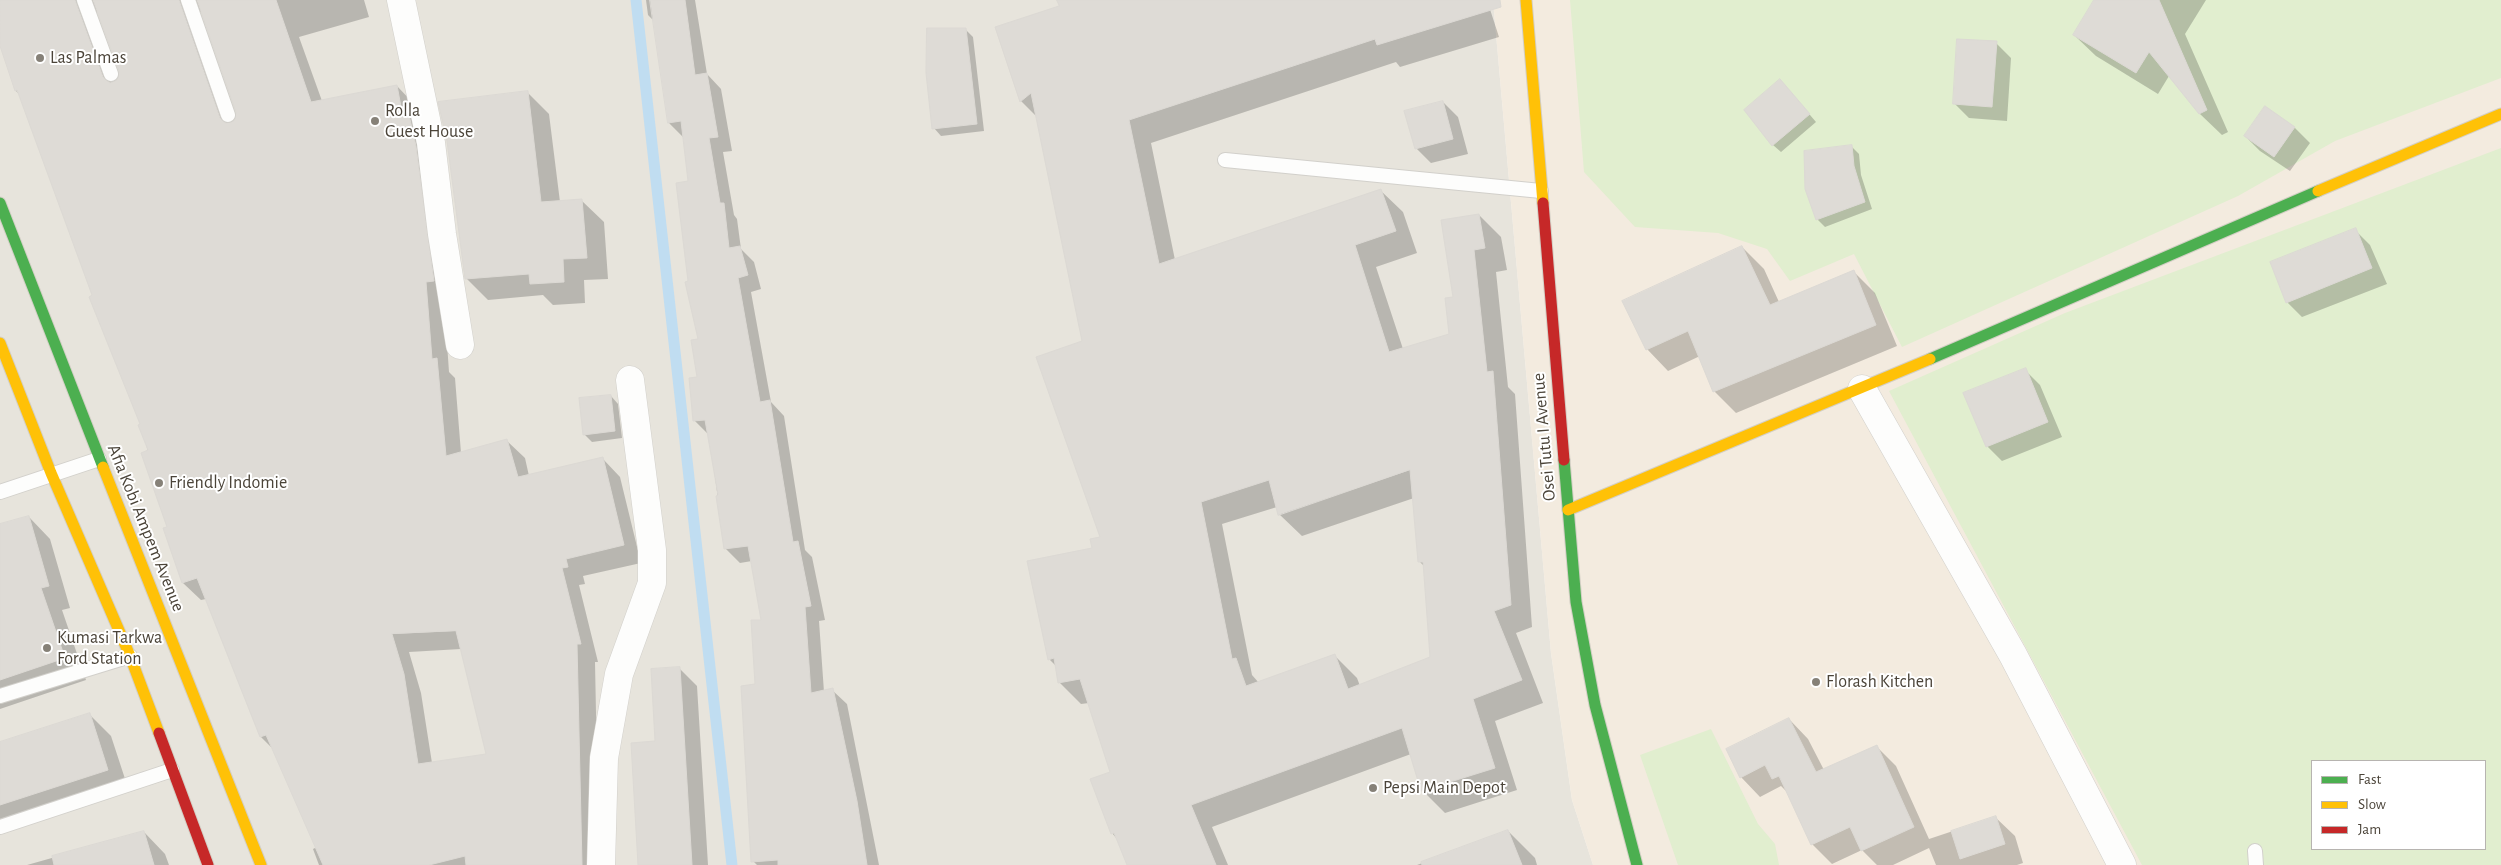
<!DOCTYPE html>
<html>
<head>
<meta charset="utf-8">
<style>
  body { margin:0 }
  #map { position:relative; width:2501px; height:865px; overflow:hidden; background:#f4f2ee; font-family:"Alegreya Sans",sans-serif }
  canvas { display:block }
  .legend { position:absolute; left:2311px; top:760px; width:175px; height:90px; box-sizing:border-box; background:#fff; border:1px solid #b7b4b0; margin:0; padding:6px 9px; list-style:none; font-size:15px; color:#4b4439 }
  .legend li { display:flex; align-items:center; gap:10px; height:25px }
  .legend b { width:25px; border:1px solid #b7b4b0 }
</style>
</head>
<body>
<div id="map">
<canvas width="2501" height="865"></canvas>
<ul class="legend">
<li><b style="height:6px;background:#4caf50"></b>Fast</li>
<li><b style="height:6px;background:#ffc107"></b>Slow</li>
<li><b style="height:6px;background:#c62828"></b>Jam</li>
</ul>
</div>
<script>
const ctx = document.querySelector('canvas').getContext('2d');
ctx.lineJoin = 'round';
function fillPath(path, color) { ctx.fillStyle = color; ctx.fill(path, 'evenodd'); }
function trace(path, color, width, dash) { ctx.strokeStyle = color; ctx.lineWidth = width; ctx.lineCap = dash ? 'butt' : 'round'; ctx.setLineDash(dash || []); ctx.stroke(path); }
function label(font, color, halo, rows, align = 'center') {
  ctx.font = font + ' "Alegreya Sans",sans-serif'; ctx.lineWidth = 4; ctx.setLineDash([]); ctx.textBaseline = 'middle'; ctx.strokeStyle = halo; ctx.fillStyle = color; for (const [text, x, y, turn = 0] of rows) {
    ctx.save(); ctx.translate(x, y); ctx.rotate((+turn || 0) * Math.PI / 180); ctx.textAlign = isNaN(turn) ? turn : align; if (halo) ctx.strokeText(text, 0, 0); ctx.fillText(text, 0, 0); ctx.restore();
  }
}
fillPath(new Path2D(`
  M 0,0 L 1493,0 L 1551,653 L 1572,800 L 1593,865 L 0,865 Z`), '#e7e4dc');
fillPath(new Path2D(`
  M 1493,0 L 2501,0 L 2501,865 L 1593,865 L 1572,800 L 1551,653 ZM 2312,761 L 2485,761 L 2485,849 L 2312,849 Z`), '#f3ebdf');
fillPath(new Path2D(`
  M 1570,0 L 2501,0 L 2501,78 L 2335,141 L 2238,196 L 1902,347 L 1854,254 L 1790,281 L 1767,249 L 1718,233 L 1635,227 L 1584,172 Z
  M 2501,148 L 2501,865 L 2142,865 L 1889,391 L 2065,313 ZM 2312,761 L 2485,761 L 2485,849 L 2312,849 Z
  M 1711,729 L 1758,824 L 1775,844 L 1779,865 L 1678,865 L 1640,755 Z`), '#e1eecf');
fillPath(new Path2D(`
  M 0,0 L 364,0 L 369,17 L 299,37 L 322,101 L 397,86 L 414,104 L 444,299 L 449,372 L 455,378 L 461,453 L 507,441 L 525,458 L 529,476 L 603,459 L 620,477 L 641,563 L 583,576 L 585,584 L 579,585 L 598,662 L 595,662 L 599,865 L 319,865 L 313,849 L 317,847 L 274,750 L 261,737 L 206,599 L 201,600 L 183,583 L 165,529 L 168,528 L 141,425 L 20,95 L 16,91 L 0,42 ZM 98,10 L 121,71 L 118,81 L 115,82 L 93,22 L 93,16 ZM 202,10 L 238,117 L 233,124 L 197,22 L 197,16 ZM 461,649 L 487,755 L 432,763 L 421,693 L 409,652 Z
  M 646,0 L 695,0 L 707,74 L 721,89 L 732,151 L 723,152 L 734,215 L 737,219 L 741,249 L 754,262 L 761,289 L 751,292 L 771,402 L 784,416 L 805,550 L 812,557 L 825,620 L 819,621 L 824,692 L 832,690 L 847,704 L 879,865 L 757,865 L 753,861 L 756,686 L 762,621 L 752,561 L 740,563 L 725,548 L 709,435 L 694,420 L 700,340 L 689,282 L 689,182 L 684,138 L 669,123 L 654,21 L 648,15 Z
  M 1058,0 L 1487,0 L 1499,37 L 1400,67 L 1396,62 L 1151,143 L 1175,260 L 1380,190 L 1403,212 L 1417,253 L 1376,267 L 1403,349 L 1450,335 L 1454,298 L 1479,215 L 1501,237 L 1507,270 L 1496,272 L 1508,387 L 1515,394 L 1532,627 L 1516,633 L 1543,703 L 1495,721 L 1517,790 L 1445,813 L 1423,791 L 1411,754 L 1212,827 L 1228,865 L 1128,865 L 1117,839 L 1112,833 L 1112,773 L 1089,703 L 1081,704 L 1059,682 L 1057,667 L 1049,659 L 1093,549 L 1101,538 L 1084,342 L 1037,117 L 1021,101 L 997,28 L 1061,7 ZM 1414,498 L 1420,562 L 1425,567 L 1432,658 L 1360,686 L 1357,678 L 1335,656 L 1259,683 L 1252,675 L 1222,524 L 1277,507 L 1279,514 L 1302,536 Z
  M 2096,0 L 2206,0 L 2185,34 L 2228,132 L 2222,135 L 2200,114 L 2169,76 L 2158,94 L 2096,56 L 2074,35 Z
  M 966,30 L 973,37 L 984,131 L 941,136 L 934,128 Z
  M 1996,43 L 2011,58 L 2007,121 L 1969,118 L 1954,103 Z
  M 1787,88 L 1816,122 L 1781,152 L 1773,145 Z
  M 528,93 L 549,114 L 560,202 L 582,201 L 604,222 L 608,279 L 584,280 L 585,303 L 553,305 L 543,295 L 488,300 L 466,278 Z
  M 1443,102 L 1458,117 L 1468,154 L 1431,163 L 1416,148 Z
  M 2265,107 L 2295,128 L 2310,143 L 2290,171 L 2260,151 L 2245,136 Z
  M 1851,146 L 1859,154 L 1861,175 L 1872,209 L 1825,227 L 1817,219 Z
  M 2355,230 L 2370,245 L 2387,284 L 2302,317 L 2287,302 Z
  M 1742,247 L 1764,269 L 1779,302 L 1854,272 L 1875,293 L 1897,346 L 1736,413 L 1714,391 L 1700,356 L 1668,371 L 1647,349 Z
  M 2025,370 L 2040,385 L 2062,437 L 2002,461 L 1987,446 Z
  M 611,396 L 618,404 L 622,438 L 592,442 L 584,434 Z
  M 29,517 L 50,539 L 70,608 L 62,610 L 86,680 L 0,709 L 0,526 Z
  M 679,668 L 697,686 L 708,865 L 639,865 L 657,742 Z
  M 89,714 L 111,736 L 129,791 L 0,833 L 0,743 Z
  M 1789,719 L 1808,739 L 1824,770 L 1876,746 L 1896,766 L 1929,839 L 1995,817 L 2015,836 L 2023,863 L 2017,865 L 1936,865 L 1929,848 L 1893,865 L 1877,865 L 1862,850 L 1832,864 L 1812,844 L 1789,794 L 1781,786 L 1760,797 L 1741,777 Z
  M 1508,831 L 1535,858 L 1537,865 L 1417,865 Z
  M 144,832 L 165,854 L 169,865 L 27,865 Z`), '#0003');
trace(new Path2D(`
  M 636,0 L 732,865`), '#c0ddf1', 11);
const building = new Path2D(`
  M 0,0 L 75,0 L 103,77 L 110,83 L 117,80 L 119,71 L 93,0 L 179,0 L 220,118 L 226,123 L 234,121 L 236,112 L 197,0 L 276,0 L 311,102 L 397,85 L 401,107 L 407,106 L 416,146 L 434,281 L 426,282 L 432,359 L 437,358 L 446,456 L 507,439 L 518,477 L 603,457 L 624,545 L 566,559 L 568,567 L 562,568 L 581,644 L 577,644 L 582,865 L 466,865 L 465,856 L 429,865 L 323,865 L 266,735 L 260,737 L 197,578 L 182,583 L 163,528 L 167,527 L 141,453 L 148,450 L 138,425 L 140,424 L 89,297 L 92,295 L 17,90 L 15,91 L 0,46 ZM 456,631 L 486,754 L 418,764 L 404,674 L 392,634 Z
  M 650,0 L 685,0 L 695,75 L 707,73 L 718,137 L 709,138 L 720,203 L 724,203 L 729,248 L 740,246 L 748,275 L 738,278 L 760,402 L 770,400 L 793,542 L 798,541 L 811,606 L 805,607 L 811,693 L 833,688 L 857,801 L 867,865 L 778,865 L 778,860 L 751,862 L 741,686 L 755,684 L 751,620 L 761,620 L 748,546 L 724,549 L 716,496 L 718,495 L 705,420 L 693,421 L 689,378 L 697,377 L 691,340 L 698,339 L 685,282 L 688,281 L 676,183 L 688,181 L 681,121 L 668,123 Z
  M 1057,0 L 1500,0 L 1501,7 L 1377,45 L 1375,39 L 1129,120 L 1159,264 L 1381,189 L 1396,231 L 1355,245 L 1389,352 L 1449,334 L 1445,298 L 1453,297 L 1441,220 L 1479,214 L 1485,248 L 1474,250 L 1487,372 L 1493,371 L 1511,605 L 1494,611 L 1522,680 L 1473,699 L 1495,768 L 1421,791 L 1402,728 L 1191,805 L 1216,865 L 1127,865 L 1114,833 L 1111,834 L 1090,779 L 1110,772 L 1080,679 L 1058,683 L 1054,658 L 1048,660 L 1027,561 L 1092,548 L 1090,539 L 1100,537 L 1036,357 L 1082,341 L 1031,93 L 1020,102 L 995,27 L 1059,6 ZM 1410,470 L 1418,562 L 1423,562 L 1430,657 L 1348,689 L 1335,654 L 1246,686 L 1236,658 L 1232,659 L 1201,502 L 1269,480 L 1278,515 Z
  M 2094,0 L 2159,0 L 2207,110 L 2199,114 L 2149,52 L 2136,73 L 2073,35 Z
  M 927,28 L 966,28 L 977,124 L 932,129 L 926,73 Z
  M 1957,39 L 1997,41 L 1992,107 L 1953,104 Z
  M 1780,79 L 1810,114 L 1772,146 L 1744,110 Z
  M 528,91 L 541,202 L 582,199 L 587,258 L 563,259 L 564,282 L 530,284 L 529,274 L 465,279 L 447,141 L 438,102 Z
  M 1443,101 L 1453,139 L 1415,149 L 1404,111 Z
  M 2265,106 L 2295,127 L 2274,157 L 2244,136 Z
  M 1852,145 L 1854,166 L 1865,202 L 1816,220 L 1805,189 L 1804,151 Z
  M 2356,228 L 2372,268 L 2286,303 L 2270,262 Z
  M 1742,246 L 1770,305 L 1854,270 L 1876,325 L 1713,392 L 1688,331 L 1646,350 L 1622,301 Z
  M 2026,368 L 2048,422 L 1986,447 L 1963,393 Z
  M 611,395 L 615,431 L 583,435 L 579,398 Z
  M 29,516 L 49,586 L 41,588 L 65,658 L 0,680 L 0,524 Z
  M 680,667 L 692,865 L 638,865 L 631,743 L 655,741 L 651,669 Z
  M 90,713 L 108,770 L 0,805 L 0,742 Z
  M 1789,718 L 1816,772 L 1877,745 L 1914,827 L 1861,851 L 1850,827 L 1811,845 L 1779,776 L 1772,779 L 1765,765 L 1740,778 L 1726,749 Z
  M 1996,816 L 2005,844 L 1960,859 L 1951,831 Z
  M 1508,830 L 1522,865 L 1422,865 L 1421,862 Z
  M 144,831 L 154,865 L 54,865 L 52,856 Z`);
fillPath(building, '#dedbd6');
trace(building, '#dcd9d4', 1);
const lane = new Path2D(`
  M 84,0 L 111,74
  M 188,0 L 228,115
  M 1225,160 L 1541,191
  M 0,492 L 99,459
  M 0,696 L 130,656
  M 0,827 L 172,770
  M 2255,851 L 2256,865`);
const street = new Path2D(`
  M 401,0 L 431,143 L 442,234 L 460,345
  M 1862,389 L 2013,655 L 2122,865
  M 601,865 L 604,758 L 619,674 L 652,583 L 652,550 L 630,380`);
const fast = new Path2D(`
  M 0,203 L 103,467
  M 1930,359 L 2318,191
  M 1564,460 L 1576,602 L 1595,705 L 1637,865`);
const slow = new Path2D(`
  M 1526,0 L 1543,203
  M 2318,191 L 2501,114
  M 0,343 L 51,473 L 130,656 L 159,733
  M 103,467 L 261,865
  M 1568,510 L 1930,359`);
const jam = new Path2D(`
  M 1543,203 L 1564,460
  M 159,733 L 208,865`);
trace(lane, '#d2d0cb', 16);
trace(street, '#d2d0cb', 29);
trace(fast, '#d3cfc5', 13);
trace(slow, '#d3cfc5', 13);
trace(jam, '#d3cfc5', 13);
trace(lane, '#fdfdfc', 14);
trace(street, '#fdfdfc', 28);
trace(fast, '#4caf50', 11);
trace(slow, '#ffc107', 11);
trace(jam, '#c62828', 11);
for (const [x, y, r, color] of [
  [40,58,5,"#868178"],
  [375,121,5,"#868178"],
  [159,483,5,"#868178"],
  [47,648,5,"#868178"],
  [1816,682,5,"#868178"],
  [1373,788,5,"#868178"]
]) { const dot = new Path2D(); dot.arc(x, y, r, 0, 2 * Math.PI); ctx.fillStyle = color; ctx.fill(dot); trace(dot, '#fff', 2); }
label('18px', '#4b4439', '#fff', [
  ["Las Palmas",50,58],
  ["Rolla",385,111],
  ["Guest House",385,132],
  ["Friendly Indomie",169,483],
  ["Kumasi Tarkwa",57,638],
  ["Ford Station",57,659],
  ["Florash Kitchen",1826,682],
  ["Pepsi Main Depot",1383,788]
], 'left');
label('18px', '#4b4439', '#fff', [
  ["Osei Tutu I Avenue",1544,437,-95],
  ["Afia Kobi Ampem Avenue",146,528,68]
]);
</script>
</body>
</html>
